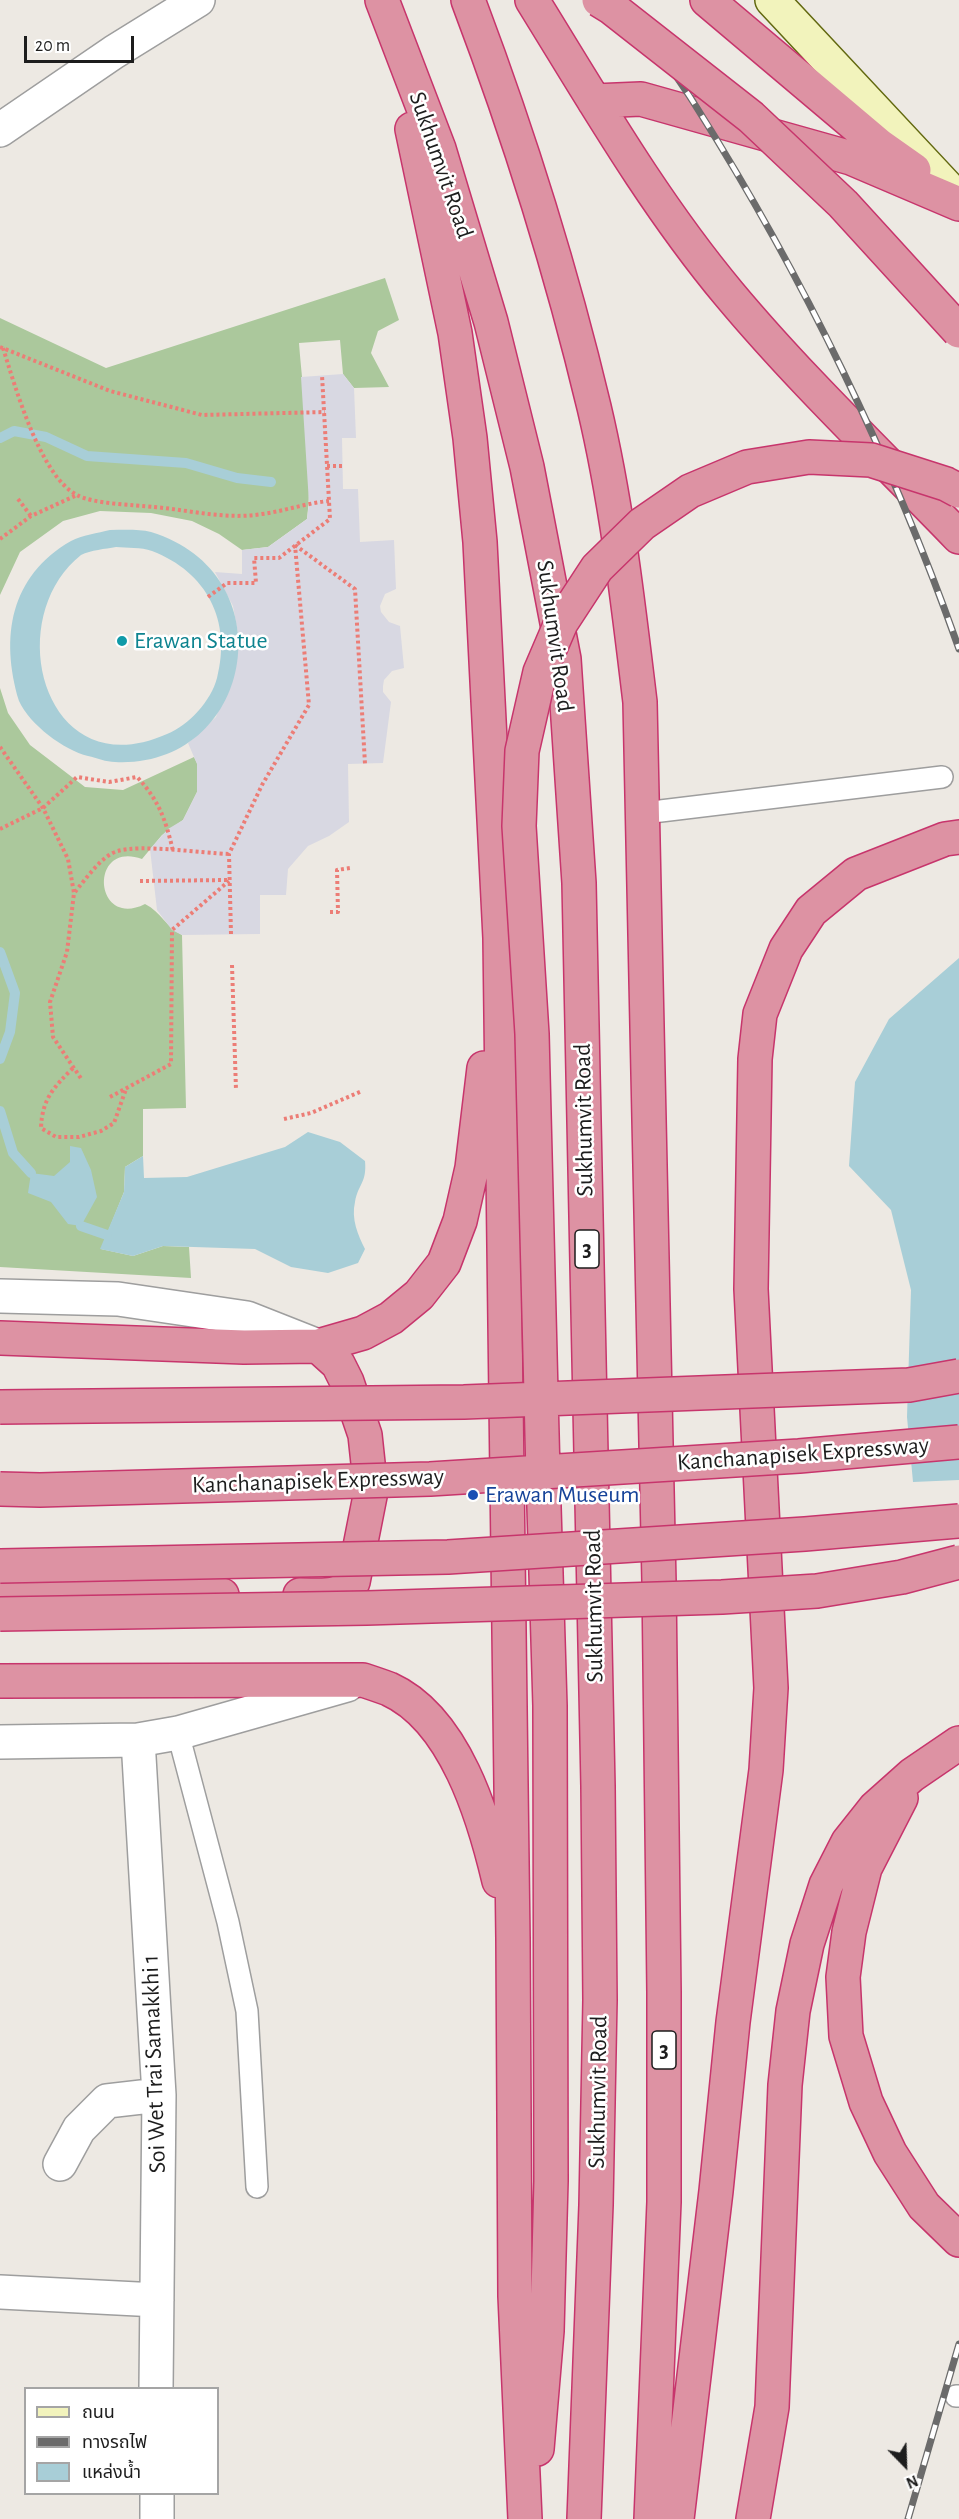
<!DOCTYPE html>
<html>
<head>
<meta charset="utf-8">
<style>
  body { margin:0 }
  #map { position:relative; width:959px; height:2519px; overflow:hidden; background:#ede9e3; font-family:"Alegreya Sans","Noto Sans Thai",sans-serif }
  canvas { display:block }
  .legend { position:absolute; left:24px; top:2387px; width:195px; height:108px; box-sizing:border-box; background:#fff; border:2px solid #a5a5a5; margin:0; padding:8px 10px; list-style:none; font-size:18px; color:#1d1d1d }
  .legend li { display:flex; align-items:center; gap:12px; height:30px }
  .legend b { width:30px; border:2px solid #a5a5a5 }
  .north { position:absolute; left:875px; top:2435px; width:60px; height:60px; -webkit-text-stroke:4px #fff; paint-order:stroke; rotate:157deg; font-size:16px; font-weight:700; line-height:24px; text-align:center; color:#1d1d1d }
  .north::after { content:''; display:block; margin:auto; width:21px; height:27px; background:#1d1d1d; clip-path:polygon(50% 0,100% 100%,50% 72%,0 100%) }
  .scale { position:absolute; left:24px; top:36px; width:110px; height:27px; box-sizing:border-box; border:3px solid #1d1d1d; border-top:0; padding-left:8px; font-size:18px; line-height:21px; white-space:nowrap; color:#1d1d1d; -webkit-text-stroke:4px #fff; paint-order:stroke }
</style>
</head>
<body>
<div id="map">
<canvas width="959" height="2519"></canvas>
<ul class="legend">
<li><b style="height:8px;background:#f2f3bc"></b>ถนน</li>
<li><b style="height:8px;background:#6b6b6b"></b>ทางรถไฟ</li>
<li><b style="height:16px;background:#a8ced7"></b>แหล่งน้ำ</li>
</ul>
<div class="north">N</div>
<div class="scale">20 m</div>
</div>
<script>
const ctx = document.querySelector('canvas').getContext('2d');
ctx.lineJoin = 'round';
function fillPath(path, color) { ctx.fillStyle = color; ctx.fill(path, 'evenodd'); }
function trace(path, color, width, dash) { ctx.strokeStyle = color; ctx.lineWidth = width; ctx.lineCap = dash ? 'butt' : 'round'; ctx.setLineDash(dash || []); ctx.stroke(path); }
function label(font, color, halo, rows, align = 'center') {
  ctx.font = font + ' "Alegreya Sans",sans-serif'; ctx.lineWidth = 5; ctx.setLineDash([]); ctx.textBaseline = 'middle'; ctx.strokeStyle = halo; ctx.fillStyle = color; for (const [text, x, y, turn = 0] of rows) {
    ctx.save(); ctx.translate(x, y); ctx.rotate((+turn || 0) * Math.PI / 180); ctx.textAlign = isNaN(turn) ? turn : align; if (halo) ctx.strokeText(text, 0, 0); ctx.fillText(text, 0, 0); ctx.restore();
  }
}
fillPath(new Path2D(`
  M 385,278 L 399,320 L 378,331 L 371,353 L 389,387 L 354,388 L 343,374 L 340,340 L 299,343 C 303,397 314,467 307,519 L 268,547 L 242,550 L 219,534 L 192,521 L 151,513 L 100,511 L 63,521 L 20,552 L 0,595 L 0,318 L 106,368 Z
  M 0,688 L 8,713 L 30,745 L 85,787 L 123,790 L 194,757 L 197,763 L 197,792 L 183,820 L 162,835 L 142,859 C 88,840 94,930 145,904 C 161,912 167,928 182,935 L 186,1108 L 143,1109 L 143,1156 L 125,1167 L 124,1192 L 101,1249 L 133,1256 L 163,1246 L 189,1247 L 191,1278 L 0,1267 Z`), '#abc89c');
fillPath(new Path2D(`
  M 343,374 L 354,388 L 356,438 L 342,438 L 343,489 L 358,489 L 360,542 L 394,540 L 396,589 L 385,594 L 380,606 L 381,612 L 389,622 L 400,626 L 404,668 L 392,671 L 384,680 L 383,686 L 383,692 L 391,702 L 383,763 L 348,764 L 349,822 L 329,836 L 308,846 L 288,869 L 286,895 L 260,895 L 260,934 L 182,935 L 172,930 L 157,910 L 150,849 L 168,829 L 183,820 L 197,792 L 197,764 L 188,743 L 216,717 L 240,644 L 233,606 L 215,572 L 242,574 L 242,550 L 268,547 L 307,519 L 309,503 L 301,377 Z`), '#d8d8e2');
fillPath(new Path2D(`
  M 110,530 C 123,530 139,529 151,532 C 289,574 254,769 115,762 C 106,762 97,758 88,756 C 64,750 30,725 19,701 C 0,637 10,576 71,541 C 82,535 98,533 110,530 ZM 116,547 C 127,548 141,547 152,551 C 207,572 232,621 217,678 C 211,701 189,725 167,734 C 44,789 0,619 81,555 C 91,550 105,549 116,547 Z
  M 959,958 L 959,1480 L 913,1482 L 907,1417 L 911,1290 L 891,1210 L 849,1166 L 855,1082 L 889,1019 Z
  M 308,1132 L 340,1142 L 365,1161 C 367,1183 358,1184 355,1202 C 351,1219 358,1235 365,1249 L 358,1263 L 328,1273 L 291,1267 L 255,1249 L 163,1246 L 133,1256 L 100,1249 L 124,1192 L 125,1167 L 143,1156 L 144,1178 L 187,1177 L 285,1147 Z
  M 70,1146 L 81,1148 L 91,1170 L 97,1197 L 81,1226 L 68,1224 L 51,1202 L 28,1193 L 31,1173 L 54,1176 L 70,1162 Z`), '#a8ced7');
trace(new Path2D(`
  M 0,438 L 14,431 L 46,437 L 87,456 L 186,463 L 237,478 L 271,482
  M 0,952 L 15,993 L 10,1032 L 0,1059
  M 0,1111 L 13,1153 L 31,1173
  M 81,1226 L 107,1235`), '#a8ced7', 10);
const lane = new Path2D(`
  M 644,813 L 942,777
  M 178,1733 L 228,1922 L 247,2011 L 257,2187
  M 956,2396 L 959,2396`);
const street = new Path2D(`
  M 0,130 L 114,52 L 198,0
  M 0,1296 L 118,1299 L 247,1318 L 318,1346
  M 138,1740 L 159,2095 L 156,2388
  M 0,1742 L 138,1740 L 178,1733 L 347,1685
  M 60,2164 L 79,2129 L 107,2101 L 159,2095
  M 0,2292 L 157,2300
  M 157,2494 L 157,2519`);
const secondary = new Path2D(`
  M 772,0 L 959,200`);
const highway = new Path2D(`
  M 382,0 L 439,149 L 491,322 L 527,467 L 564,659 L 579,883 L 598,1786 L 600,2000 L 596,2205 L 584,2519
  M 468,0 C 518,132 561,269 594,407 C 617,504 628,603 640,702 L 659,1582 L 664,1992 L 664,2202 L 651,2519
  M 532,0 C 594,100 653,203 729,294 C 800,379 882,457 959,537
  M 707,0 L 880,146 L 914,170
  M 594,101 L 641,99 L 851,158 L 959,204
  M 412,129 L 455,333 L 470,438 L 480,542 L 500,938 L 513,1938 L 515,2296 L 525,2519
  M 0,1338 L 244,1347 L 318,1346 L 363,1333 L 391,1318 L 419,1295 L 444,1263 L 460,1221 L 472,1168 L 484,1068
  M 0,1594 L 222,1595
  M 300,1595 C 322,1595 338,1599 353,1582 L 371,1491 L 365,1435 L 347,1382 L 338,1364 L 318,1346
  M 0,1681 L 363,1680 C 372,1683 381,1686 389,1689 C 455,1719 484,1817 499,1881
  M 901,1798 L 865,1868 L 849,1932 L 843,1977 L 846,2036 L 866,2102 L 890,2153 L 924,2206 L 959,2240
  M 537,2449 L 547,2331 L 551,2181 L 550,1706 L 543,1474
  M 677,2519 L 716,2191 L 733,2022 L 766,1770 L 771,1688 L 751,1289 L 755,1059 L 760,1014 L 786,949 L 811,911 L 856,874 L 945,839 L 959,837
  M 753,2519 L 772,2407 L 785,2085 L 793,2011 L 807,1944 L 826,1885 L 848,1842 L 875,1808 L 912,1775 L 959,1743`);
trace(lane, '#9e9e9e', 24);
trace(street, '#9e9e9e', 36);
trace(secondary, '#62680f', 36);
trace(highway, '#c7356c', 36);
trace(new Path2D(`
  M 0,347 L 110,391 L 202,415 L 325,412
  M 3,348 C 15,386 40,476 77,495 C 93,504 135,505 154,507 C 190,510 225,520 262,514 C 285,511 306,503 329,501
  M 327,466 L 342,466
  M 18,499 L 31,516
  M 0,539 L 31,516 L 77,495
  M 295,545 L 355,589 L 365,764
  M 208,597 L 227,583 L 256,583 L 254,558 L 279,558 L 330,519 L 322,375
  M 0,747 L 43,808 L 68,859 L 74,893 L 67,952 L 50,1002 L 53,1037 L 82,1080
  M 0,829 L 43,808 L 77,777 L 109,782 L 137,777 C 159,800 166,821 173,851
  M 140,881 L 229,880
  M 75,892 C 85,880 102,855 118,851 C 141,844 202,853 229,854
  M 330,912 L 338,912 L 337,870 L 350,868
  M 231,934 L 229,854 L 262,785 L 309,705 L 295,545
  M 232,965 L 236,1090
  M 73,1068 C 54,1087 42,1099 41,1128 L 56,1137 L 79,1137 L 101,1131 L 114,1123 L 126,1089
  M 110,1097 L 171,1064 L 172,930 L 229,881
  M 284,1119 L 311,1113 L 362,1091`), '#ec7d76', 4, [3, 3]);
trace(lane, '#fff', 21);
trace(street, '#fff', 33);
trace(secondary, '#f2f3bc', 33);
trace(highway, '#dd92a3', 33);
const rail = new Path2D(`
  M 623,0 C 647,36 674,71 697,108 C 803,276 893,462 959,649
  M 908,2519 L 959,2344`);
trace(rail, '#6b6b6b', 7);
trace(rail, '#fff', 4.5, [14]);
const highwayBridge = new Path2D(`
  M 599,0 L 612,8 L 751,117 L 843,204 L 959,331
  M 0,1407 L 464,1402 L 909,1385 L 959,1376
  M 543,1474 L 532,1034 L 519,826 L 522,751 L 540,672 L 561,623 L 597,568 L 642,524 L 690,491 L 747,467 L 809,457 L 871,460 L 946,484 L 959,491
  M 0,1489 L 40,1490 L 430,1479 L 799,1456 L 959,1442
  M 0,1566 L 448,1557 L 805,1534 L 959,1521
  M 0,1614 L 367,1608 L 722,1597 L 817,1591 L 902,1577 L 959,1562`);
trace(highwayBridge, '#c7356c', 36, []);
trace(highwayBridge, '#dd92a3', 33);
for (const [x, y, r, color] of [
  [122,641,6,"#0f9aa8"],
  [473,1495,6,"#1a4fb4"]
]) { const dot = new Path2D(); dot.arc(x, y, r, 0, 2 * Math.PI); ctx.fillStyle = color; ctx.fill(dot); trace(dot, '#fff', 2); }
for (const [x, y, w] of [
  [587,1249,24],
  [664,2050,24]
]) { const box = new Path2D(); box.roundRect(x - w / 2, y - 19, w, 38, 4.5); ctx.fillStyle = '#fff'; ctx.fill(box); trace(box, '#1d1d1d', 1.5); }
label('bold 22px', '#1d1d1d', null, [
  ["3",587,1249],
  ["3",664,2050]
]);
label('24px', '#1d1d1d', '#fff', [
  ["Sukhumvit Road",441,165,71],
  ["Sukhumvit Road",555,636,82],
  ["Sukhumvit Road",584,1120,-91],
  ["Kanchanapisek Expressway",803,1454,-4],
  ["Kanchanapisek Expressway",318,1481,-2],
  ["Sukhumvit Road",594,1606,-91],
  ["Soi Wet Trai Samakkhi 1",154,2064,-92],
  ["Sukhumvit Road",598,2092,-89]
]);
label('24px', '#0d838f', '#fff', [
  ["Erawan Statue",134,641]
], 'left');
label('24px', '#164399', '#fff', [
  ["Erawan Museum",485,1495]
], 'left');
</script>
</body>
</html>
